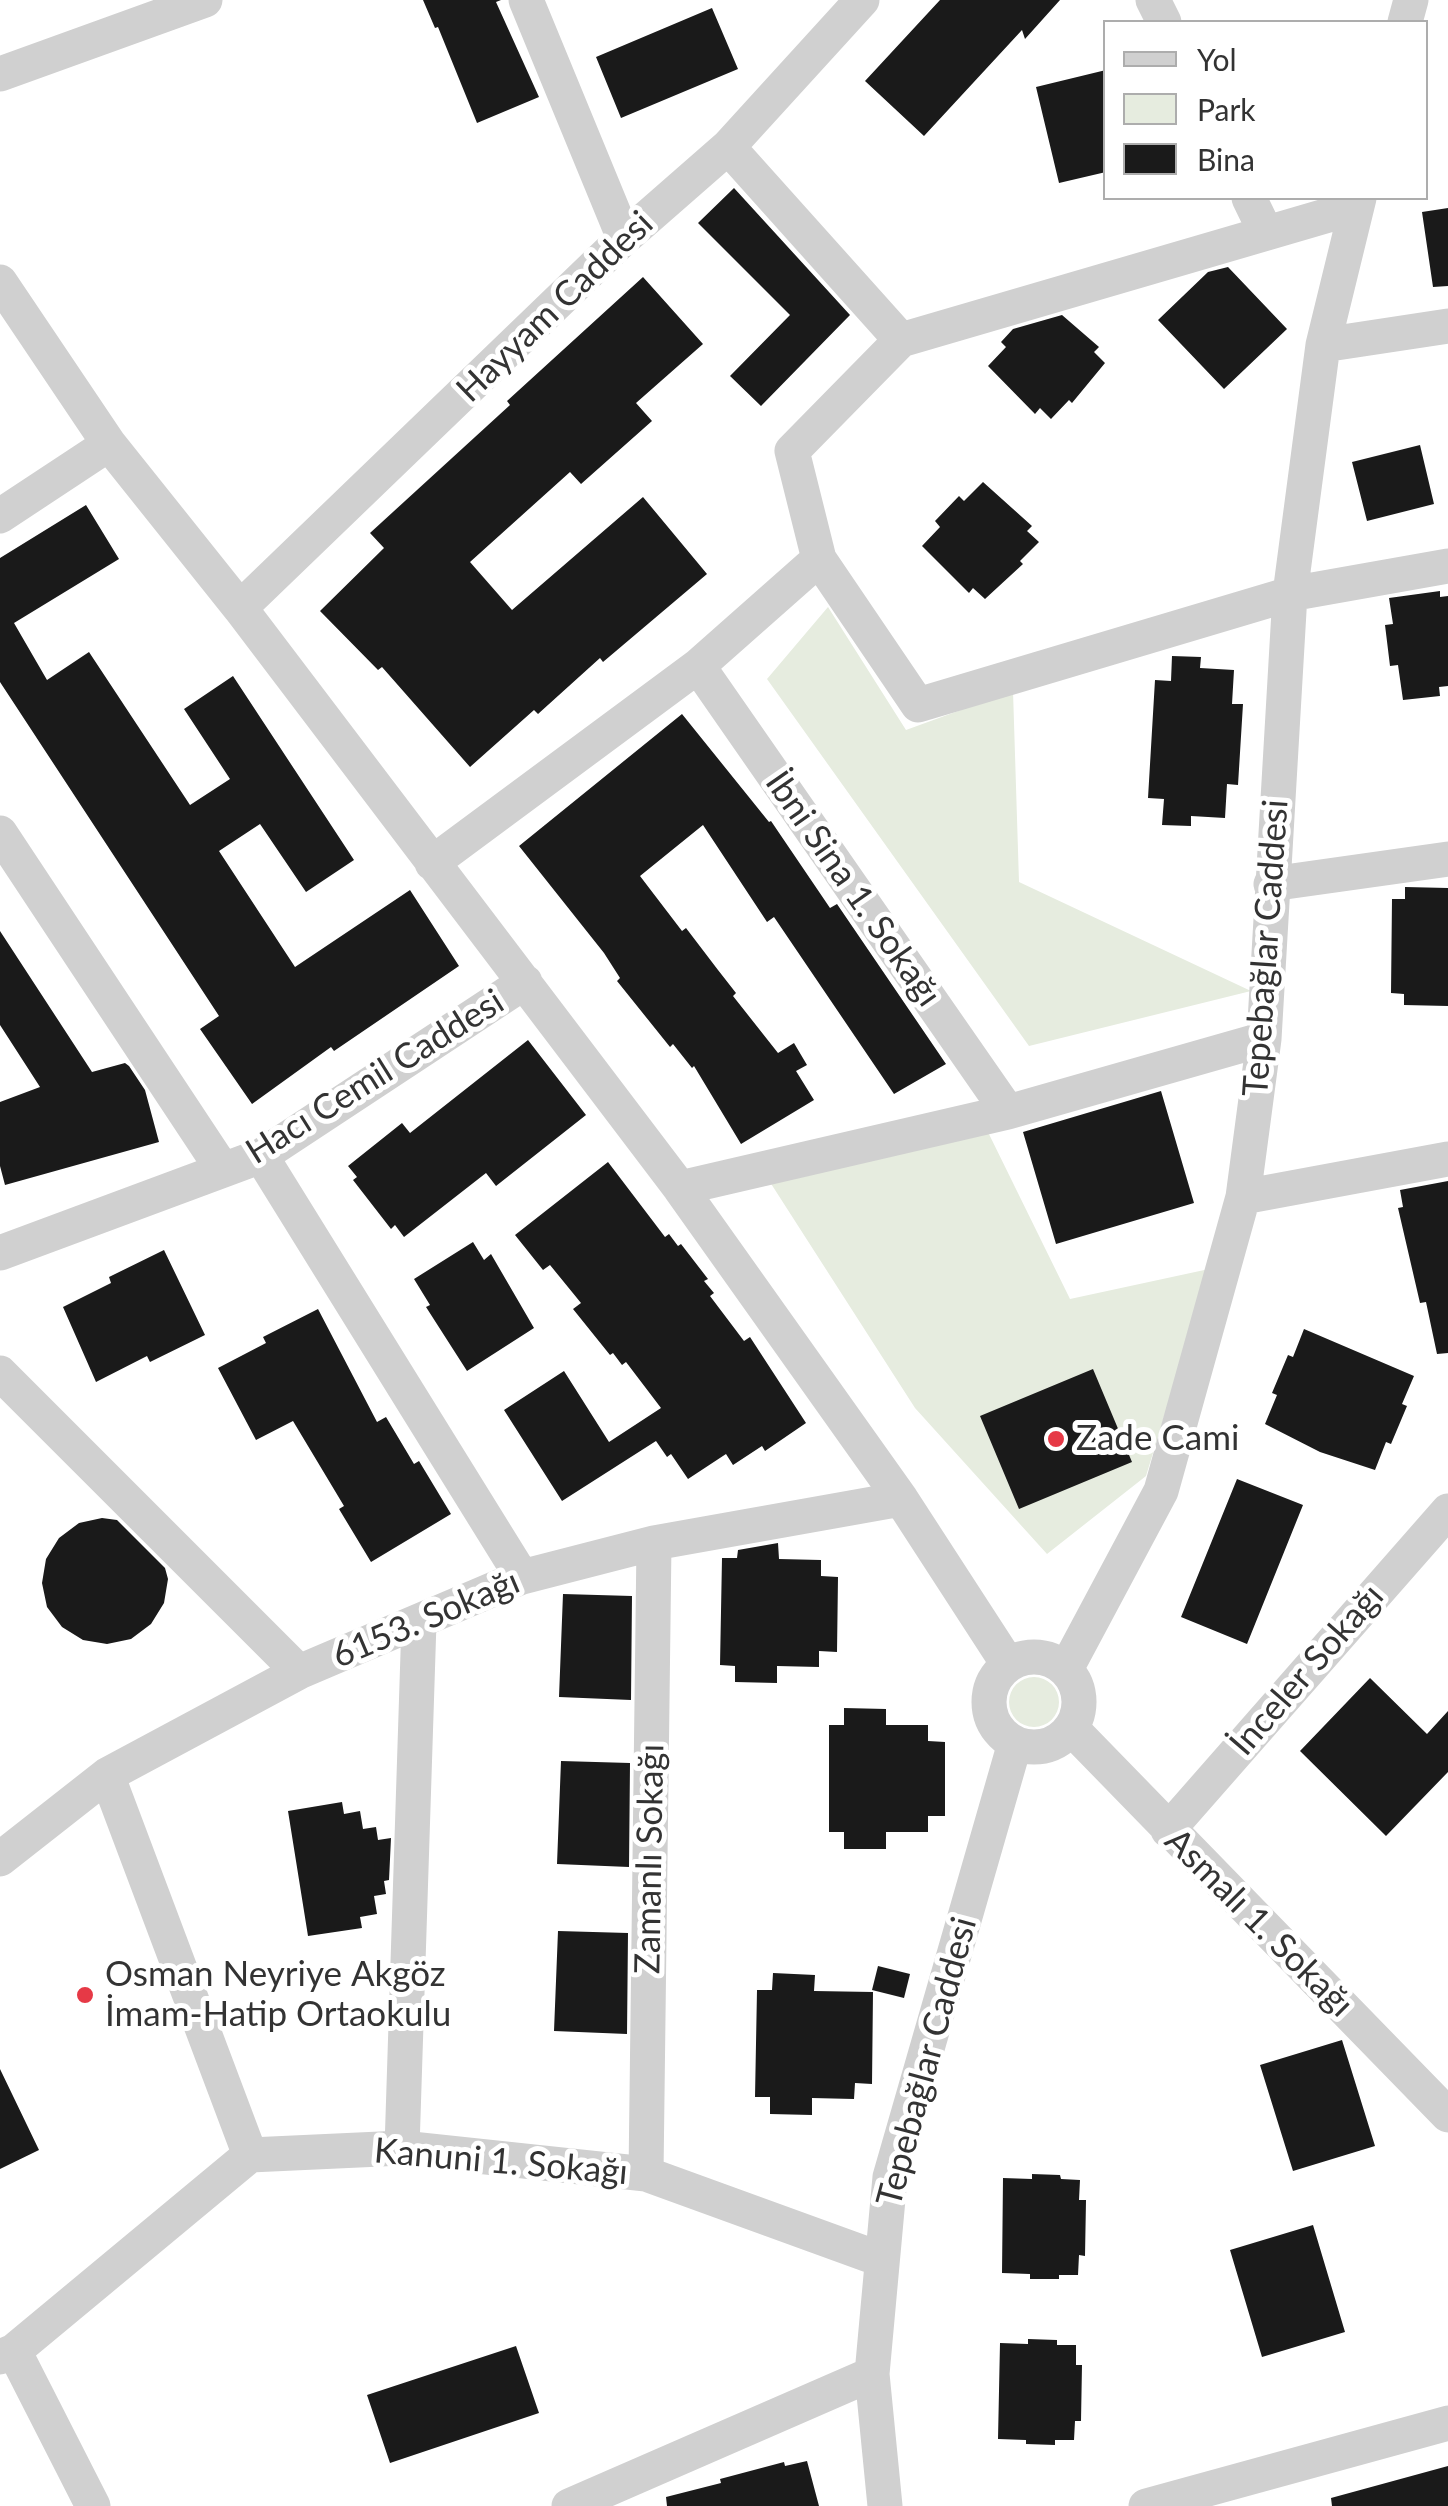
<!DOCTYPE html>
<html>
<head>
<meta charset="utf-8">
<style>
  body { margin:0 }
  #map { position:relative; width:1448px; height:2506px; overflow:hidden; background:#fff; font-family:Lato,sans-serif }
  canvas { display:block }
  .legend { position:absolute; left:1103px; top:20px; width:325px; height:180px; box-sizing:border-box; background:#fff; border:2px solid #adadad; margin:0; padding:12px 18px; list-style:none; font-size:30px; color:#333 }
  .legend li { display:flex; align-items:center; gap:20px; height:50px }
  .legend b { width:50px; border:2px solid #adadad }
</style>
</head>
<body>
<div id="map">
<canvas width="1448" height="2506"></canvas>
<ul class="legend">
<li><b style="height:12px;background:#d0d0d0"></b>Yol</li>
<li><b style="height:28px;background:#e6ecdf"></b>Park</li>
<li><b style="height:28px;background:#1a1a1a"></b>Bina</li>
</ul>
</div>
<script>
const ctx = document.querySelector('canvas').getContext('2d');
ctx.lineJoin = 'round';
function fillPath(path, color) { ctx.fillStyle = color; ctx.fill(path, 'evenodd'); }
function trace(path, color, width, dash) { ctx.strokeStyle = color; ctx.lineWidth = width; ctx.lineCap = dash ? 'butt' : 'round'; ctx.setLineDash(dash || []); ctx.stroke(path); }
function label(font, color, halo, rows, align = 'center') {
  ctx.font = font + ' Lato,sans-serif'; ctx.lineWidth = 10; ctx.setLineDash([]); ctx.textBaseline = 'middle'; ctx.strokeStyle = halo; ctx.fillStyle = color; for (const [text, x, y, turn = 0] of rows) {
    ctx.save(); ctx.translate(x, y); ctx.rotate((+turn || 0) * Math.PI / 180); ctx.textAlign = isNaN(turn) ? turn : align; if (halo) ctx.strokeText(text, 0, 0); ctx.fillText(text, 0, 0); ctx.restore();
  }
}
fillPath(new Path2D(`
  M 828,607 L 906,730 L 1013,691 L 1019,882 L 1251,991 L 1029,1046 L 767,679 Z
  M 985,1126 L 1070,1299 L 1209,1269 L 1146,1476 L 1047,1554 L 915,1408 L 768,1179 Z
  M1009 1702a25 25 0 1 1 50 0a25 25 0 1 1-50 0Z`), '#e6ecdf');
fillPath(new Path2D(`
  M 423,0 L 501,0 L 496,2 L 539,97 L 477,123 L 438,27 L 435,28 Z
  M 940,0 L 1060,0 L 1025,39 L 1022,30 L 924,136 L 865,81 Z
  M 712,8 L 738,69 L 621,118 L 596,57 Z
  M 1106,70 L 1106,172 L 1059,183 L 1036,87 Z
  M 734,188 L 850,315 L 761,406 L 730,376 L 790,315 L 698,223 Z
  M 1448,208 L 1448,286 L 1433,287 L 1422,212 Z
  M 1228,267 L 1287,329 L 1224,389 L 1158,320 L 1208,272 Z
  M 643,277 L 703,344 L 636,403 L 652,421 L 581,484 L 570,472 L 470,562 L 512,610 L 643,497 L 707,574 L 603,662 L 600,658 L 538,714 L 534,710 L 470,767 L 382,667 L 378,670 L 320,611 L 384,548 L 370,533 L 510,405 L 507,401 Z
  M 1062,315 L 1099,347 L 1094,352 L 1105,363 L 1072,403 L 1069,400 L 1051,419 L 1040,408 L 1035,414 L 988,366 L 1006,347 L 1001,342 L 1013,329 Z
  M 1420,445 L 1434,504 L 1367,521 L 1352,462 Z
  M 983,482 L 1032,526 L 1027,531 L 1039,542 L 1020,561 L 1023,564 L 985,599 L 973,588 L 969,593 L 922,546 L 940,527 L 935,521 L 959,496 L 964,501 Z
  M 86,505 L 119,559 L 14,623 L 47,680 L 89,652 L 190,805 L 230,779 L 184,709 L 233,676 L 354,860 L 306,892 L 260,824 L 219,851 L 295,967 L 410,890 L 459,966 L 334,1051 L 331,1047 L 252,1104 L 200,1029 L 219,1016 L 0,682 L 0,558 Z
  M 1440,591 L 1440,597 L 1448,596 L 1448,686 L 1439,687 L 1440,696 L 1403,700 L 1398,665 L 1390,666 L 1385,625 L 1393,624 L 1389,598 Z
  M 1172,656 L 1201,657 L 1200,668 L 1234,670 L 1232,704 L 1243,704 L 1238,785 L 1227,784 L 1225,818 L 1191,816 L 1191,826 L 1162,825 L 1164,799 L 1148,798 L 1155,680 L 1171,681 Z
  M 682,714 L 769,822 L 771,821 L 830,908 L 837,904 L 946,1064 L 894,1094 L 774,917 L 767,922 L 703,825 L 640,876 L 682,931 L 686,928 L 718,970 L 736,993 L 733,996 L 778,1053 L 794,1043 L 807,1065 L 796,1071 L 814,1100 L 741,1144 L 694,1066 L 692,1068 L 673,1044 L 670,1047 L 617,981 L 620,978 L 604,953 L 519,846 Z
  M 1405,887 L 1448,888 L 1448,1006 L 1404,1005 L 1404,994 L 1391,993 L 1392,899 L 1405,899 Z
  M 0,931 L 92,1072 L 125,1063 L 129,1066 L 145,1090 L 159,1142 L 5,1185 L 0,1166 L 0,1102 L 40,1087 L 0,1025 Z
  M 528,1040 L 586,1115 L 496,1186 L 486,1173 L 404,1237 L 395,1225 L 391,1229 L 353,1180 L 357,1177 L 348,1166 L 402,1123 L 410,1133 Z
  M 1161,1091 L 1194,1203 L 1056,1244 L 1023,1132 Z
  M 608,1162 L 665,1237 L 669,1234 L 678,1246 L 681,1244 L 708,1279 L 704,1281 L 714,1293 L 710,1296 L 744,1341 L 750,1337 L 806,1423 L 765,1451 L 762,1446 L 733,1465 L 726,1454 L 688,1479 L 671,1454 L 667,1457 L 656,1441 L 562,1501 L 504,1410 L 564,1371 L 609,1442 L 661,1408 L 626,1362 L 622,1365 L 613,1353 L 610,1355 L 573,1309 L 581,1303 L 550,1265 L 543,1270 L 515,1235 Z
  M 1448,1181 L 1448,1353 L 1437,1354 L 1426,1302 L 1420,1303 L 1398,1208 L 1403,1207 L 1400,1190 Z
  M 473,1242 L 484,1260 L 491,1254 L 534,1328 L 467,1371 L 426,1307 L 430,1305 L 414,1279 Z
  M 164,1250 L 205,1335 L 150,1362 L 147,1356 L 96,1382 L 63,1307 L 111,1283 L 109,1277 Z
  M 318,1309 L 377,1422 L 386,1417 L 414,1464 L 419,1461 L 451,1514 L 371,1562 L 339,1509 L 344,1506 L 293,1421 L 256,1440 L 218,1368 L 266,1343 L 263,1337 Z
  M 1304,1329 L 1414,1376 L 1402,1404 L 1407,1406 L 1391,1444 L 1386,1442 L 1375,1470 L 1320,1452 L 1265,1424 L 1277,1395 L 1272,1393 L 1288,1355 L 1293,1357 Z
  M 1093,1369 L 1132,1462 L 1019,1509 L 980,1416 Z
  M 1237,1479 L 1303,1505 L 1247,1644 L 1181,1617 Z
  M 102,1518 L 117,1520 L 165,1568 L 168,1579 L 164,1603 L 151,1624 L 131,1639 L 107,1644 L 83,1640 L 62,1627 L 47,1607 L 42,1583 L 46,1559 L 59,1538 L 79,1523 Z
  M 778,1543 L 779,1559 L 821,1560 L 821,1576 L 838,1577 L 837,1652 L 819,1651 L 819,1667 L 777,1666 L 777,1683 L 735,1682 L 735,1666 L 720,1665 L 722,1558 L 737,1558 L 738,1550 Z
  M 563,1594 L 632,1596 L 631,1700 L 559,1697 Z
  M 1370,1678 L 1427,1734 L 1448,1711 L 1448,1772 L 1386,1836 L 1300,1751 Z
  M 844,1708 L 886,1709 L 886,1725 L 928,1725 L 928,1741 L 945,1742 L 945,1816 L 928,1816 L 928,1832 L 886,1832 L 886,1849 L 844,1849 L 844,1832 L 829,1832 L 829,1725 L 844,1725 Z
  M 561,1761 L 630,1763 L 629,1867 L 557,1864 Z
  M 342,1802 L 344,1814 L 360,1811 L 363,1829 L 376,1827 L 378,1840 L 391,1838 L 389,1880 L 384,1881 L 386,1894 L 374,1896 L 377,1914 L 360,1917 L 362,1928 L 308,1936 L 288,1811 Z
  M 558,1931 L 628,1933 L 627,2034 L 554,2031 Z
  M 878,1966 L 910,1974 L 904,1998 L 872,1990 Z
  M 773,1973 L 815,1975 L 814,1991 L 873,1992 L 872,2084 L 855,2083 L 854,2099 L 812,2098 L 812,2115 L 770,2114 L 770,2097 L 755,2097 L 757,1990 L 772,1990 Z
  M 1342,2040 L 1375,2146 L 1293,2171 L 1260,2065 Z
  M 0,2069 L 39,2150 L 0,2169 Z
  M 1032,2174 L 1060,2175 L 1061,2179 L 1080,2180 L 1079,2200 L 1086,2200 L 1085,2256 L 1079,2255 L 1078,2275 L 1059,2275 L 1059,2279 L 1030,2279 L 1030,2274 L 1002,2273 L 1003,2178 L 1032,2179 Z
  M 1313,2225 L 1345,2332 L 1262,2357 L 1230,2250 Z
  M 1028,2339 L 1057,2340 L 1057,2345 L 1076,2345 L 1076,2365 L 1082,2365 L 1081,2421 L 1075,2421 L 1074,2440 L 1055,2440 L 1055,2445 L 1026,2444 L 1026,2440 L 998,2439 L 1000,2343 L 1028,2344 Z
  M 516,2346 L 539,2413 L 390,2463 L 367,2395 Z
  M 807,2461 L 819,2506 L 667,2506 L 666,2497 L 721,2483 L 720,2479 L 784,2462 L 785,2466 Z
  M 1448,2466 L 1448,2506 L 1332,2506 L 1331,2498 Z`), '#1a1a1a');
trace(new Path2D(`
  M 526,0 L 624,238
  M 1153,0 L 1164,22
  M 1405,22 L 1411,0
  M 0,74 L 205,0
  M 728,147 L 901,340
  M 1249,198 L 1266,233
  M 0,282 L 109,444 L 240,608 L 680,1188 L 901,1499 L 1008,1664
  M 1323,345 L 1448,326
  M 0,516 L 109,444
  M 819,559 L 918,705 L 1290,594 L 1448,566
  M 240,608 L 624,238 L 728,147 L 862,0
  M 698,666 L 1008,1112
  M 0,833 L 223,1170
  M 432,863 L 698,666 L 819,559 L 792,451 L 901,340 L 1356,207
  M 1271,884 L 1448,859
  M 261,1156 L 522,1577
  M 680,1188 L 1008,1112 L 1264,1039
  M 1243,1197 L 1448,1159
  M 0,1253 L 261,1156 L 525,982
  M 0,1373 L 299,1672
  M989 1702a45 45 0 1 1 90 0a45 45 0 1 1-90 0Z
  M 1066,1669 L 1161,1491 L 1243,1197 L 1264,1039 L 1290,594 L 1323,345 L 1359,198
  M 1071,1728 L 1448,2115
  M 107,1775 L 250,2155
  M 1168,1830 L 1448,1511
  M 0,1859 L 107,1775 L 299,1672 L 522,1577 L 654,1543 L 901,1499
  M 402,2148 L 419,1622
  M 646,2174 L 654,1543
  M 14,2351 L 93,2506
  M 0,2357 L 14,2351 L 250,2155 L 402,2148 L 646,2174 L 880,2259
  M 569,2506 L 872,2374
  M 885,2506 L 872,2374 L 890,2177 L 1015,1743
  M 1146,2506 L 1448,2423`), '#d0d0d0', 35);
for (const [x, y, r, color] of [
  [1056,1439,10,"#e63946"],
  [85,1995,10,"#e63946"]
]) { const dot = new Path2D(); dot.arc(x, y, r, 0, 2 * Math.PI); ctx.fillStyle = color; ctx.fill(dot); trace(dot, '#fff', 4); }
label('35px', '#333', '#fff', [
  ["Hayyam Caddesi",555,307,-44],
  ["İbni Sina 1. Sokağı",853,889,55],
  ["Tepebağlar Caddesi",1266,948,-86],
  ["Hacı Cemil Caddesi",375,1077,-32],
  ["6153. Sokağı",426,1619,-23],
  ["İnceler Sokağı",1307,1670,-49],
  ["Zamanlı Sokağı",650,1859,-89],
  ["Asmalı 1. Sokağı",1259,1923,45],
  ["Tepebağlar Caddesi",927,2062,-75],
  ["Kanuni 1. Sokağı",501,2162,5]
]);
label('35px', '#333', '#fff', [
  ["Zade Cami",1076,1439],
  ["Osman Neyriye Akgöz",105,1975],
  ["İmam-Hatip Ortaokulu",105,2015]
], 'left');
</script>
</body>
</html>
